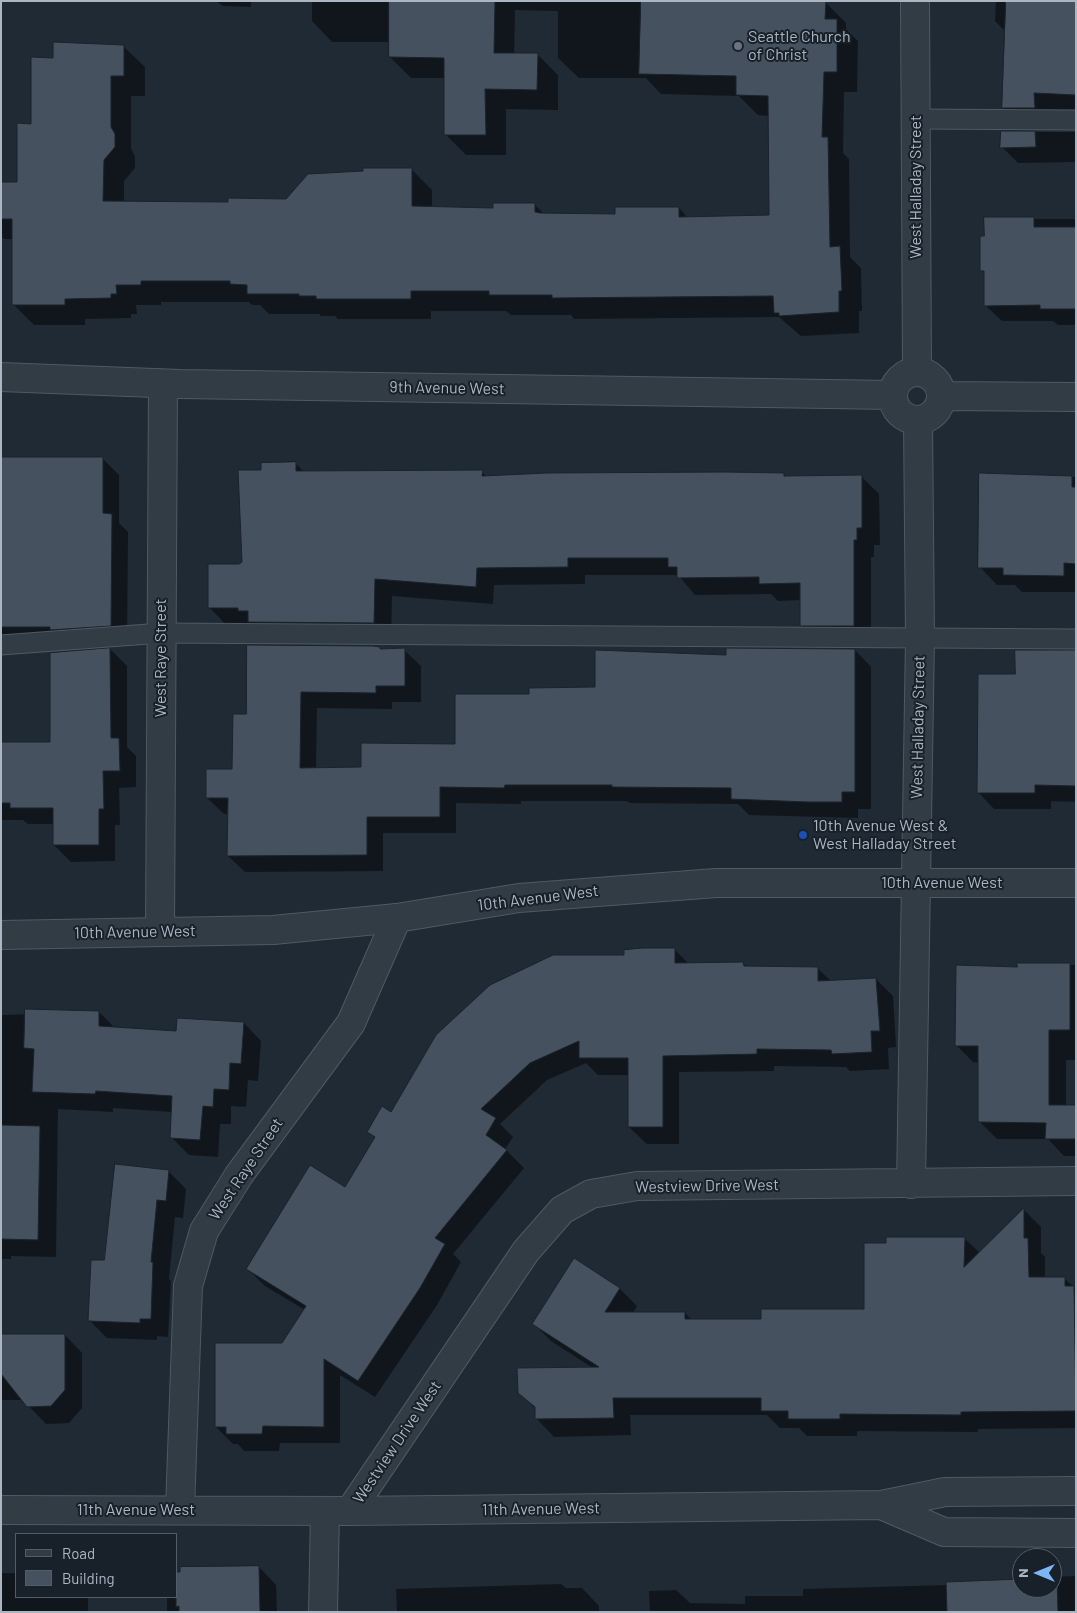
<!DOCTYPE html>
<html>
<head>
<meta charset="utf-8">
<style>
  body { margin:0 }
  #map { position:relative; width:1077px; height:1613px; overflow:hidden; background:#1f2a34; font-family:Barlow,sans-serif }
  canvas { display:block }
  .frame { position:absolute; inset:0; border:2px solid #acb6c3; pointer-events:none }
  .legend { position:absolute; left:15px; top:1533px; width:162px; height:65px; box-sizing:border-box; background:#182129; border:1px solid #535d67; margin:0; padding:6px 9px; list-style:none; font-size:15px; color:#acb6c3 }
  .legend li { display:flex; align-items:center; gap:10px; height:25px }
  .legend b { width:25px; border:1px solid #535d67 }
  .north { position:absolute; left:1012px; top:1548px; width:50px; height:50px; box-sizing:border-box; background:#182129; border:1px solid #535d67; border-radius:50%; rotate:270deg; font-size:14px; font-weight:700; line-height:20px; text-align:center; color:#acb6c3 }
  .north::after { content:''; display:block; margin:auto; width:18px; height:22px; background:#7eb5f5; clip-path:polygon(50% 0,100% 100%,50% 72%,0 100%) }
</style>
</head>
<body>
<div id="map">
<canvas width="1077" height="1613"></canvas>
<div class="frame"></div>
<ul class="legend">
<li><b style="height:6px;background:#323c45"></b>Road</li>
<li><b style="height:14px;background:#45515e"></b>Building</li>
</ul>
<div class="north">N</div>
</div>
<script>
const ctx = document.querySelector('canvas').getContext('2d');
ctx.lineJoin = 'round';
function fillPath(path, color) { ctx.fillStyle = color; ctx.fill(path, 'evenodd'); }
function trace(path, color, width, dash) { ctx.strokeStyle = color; ctx.lineWidth = width; ctx.lineCap = dash ? 'butt' : 'round'; ctx.setLineDash(dash || []); ctx.stroke(path); }
function label(font, color, halo, rows, align = 'center') {
  ctx.font = font + ' Barlow,sans-serif'; ctx.lineWidth = 4; ctx.setLineDash([]); ctx.textBaseline = 'middle'; ctx.strokeStyle = halo; ctx.fillStyle = color; for (const [text, x, y, turn = 0] of rows) {
    ctx.save(); ctx.translate(x, y); ctx.rotate((+turn || 0) * Math.PI / 180); ctx.textAlign = isNaN(turn) ? turn : align; if (halo) ctx.strokeText(text, 0, 0); ctx.fillText(text, 0, 0); ctx.restore();
  }
}
fillPath(new Path2D(`
  M 216,1 L 251,1 L 251,7 L 223,6 Z
  M 312,1 L 825,2 L 846,23 L 846,29 L 858,41 L 857,92 L 844,92 L 843,153 L 849,159 L 850,257 L 861,268 L 862,311 L 859,311 L 859,333 L 801,336 L 779,317 L 574,319 L 571,315 L 511,315 L 506,311 L 431,311 L 431,319 L 338,319 L 335,316 L 321,316 L 319,314 L 269,314 L 260,305 L 252,305 L 249,302 L 161,302 L 161,305 L 136,305 L 137,314 L 131,314 L 131,318 L 85,319 L 85,325 L 34,325 L 13,304 L 13,239 L 4,239 L 1,236 L 1,183 L 18,183 L 32,125 L 54,59 L 124,47 L 145,67 L 145,96 L 131,96 L 131,149 L 135,156 L 135,168 L 124,181 L 124,202 L 230,204 L 287,201 L 411,169 L 432,190 L 432,208 L 494,209 L 535,205 L 545,215 L 616,215 L 679,208 L 688,218 L 770,216 L 770,116 L 758,115 L 739,96 L 661,94 L 646,78 L 579,78 L 558,58 L 558,11 L 515,10 L 514,54 L 537,54 L 558,75 L 558,110 L 506,109 L 506,155 L 466,155 L 445,134 L 445,78 L 411,78 L 390,57 L 390,42 L 332,42 L 312,21 Z
  M 996,1 L 1076,1 L 1076,125 L 1019,124 L 1003,108 L 1006,32 L 995,21 Z
  M 1002,132 L 1076,132 L 1076,162 L 1018,163 L 1002,147 Z
  M 985,219 L 1076,219 L 1076,325 L 1058,325 L 1053,321 L 1002,321 L 985,305 L 985,273 L 982,270 Z
  M 1,458 L 102,458 L 119,475 L 119,523 L 128,532 L 127,642 L 1,643 Z
  M 295,463 L 304,472 L 482,472 L 487,477 L 783,474 L 787,477 L 861,476 L 879,494 L 880,545 L 874,545 L 874,557 L 871,557 L 871,643 L 819,643 L 801,625 L 801,600 L 778,601 L 771,594 L 695,595 L 678,575 L 585,575 L 585,584 L 494,585 L 493,604 L 392,596 L 391,640 L 227,626 L 210,608 L 243,562 L 262,471 Z
  M 980,474 L 1076,477 L 1076,592 L 1022,592 L 1015,585 L 997,585 L 980,567 Z
  M 380,648 L 382,650 L 404,650 L 421,666 L 421,702 L 392,702 L 392,709 L 317,708 L 316,769 L 363,768 L 456,745 L 530,696 L 596,688 L 728,656 L 855,650 L 871,667 L 871,809 L 858,809 L 858,818 L 749,815 L 738,804 L 630,803 L 627,801 L 521,801 L 521,804 L 456,803 L 456,833 L 383,833 L 383,871 L 245,872 L 228,856 L 229,814 L 224,814 L 207,798 L 233,770 L 248,715 Z
  M 110,649 L 127,666 L 127,747 L 136,756 L 136,787 L 119,788 L 120,825 L 115,825 L 115,861 L 71,862 L 54,845 L 54,824 L 28,824 L 23,820 L 1,820 L 1,743 L 51,743 Z
  M 1076,651 L 1076,802 L 1051,801 L 1051,809 L 994,809 L 978,792 L 1016,675 Z
  M 675,950 L 689,964 L 743,963 L 747,967 L 817,968 L 831,981 L 876,979 L 893,996 L 896,1047 L 888,1048 L 889,1069 L 850,1071 L 846,1067 L 774,1066 L 774,1071 L 679,1072 L 679,1144 L 647,1144 L 629,1127 L 629,1075 L 598,1075 L 586,1063 L 547,1080 L 500,1124 L 513,1137 L 505,1149 L 524,1168 L 453,1254 L 461,1262 L 437,1305 L 375,1397 L 340,1375 L 340,1443 L 280,1443 L 279,1451 L 244,1451 L 238,1444 L 233,1444 L 216,1427 L 283,1344 L 305,1310 L 265,1286 L 248,1269 L 346,1188 L 376,1139 L 369,1132 L 391,1113 L 626,957 Z
  M 1018,965 L 1076,965 L 1076,1060 L 1066,1060 L 1066,1107 L 1076,1107 L 1076,1156 L 1064,1156 L 1048,1139 L 997,1139 L 980,1122 L 980,1063 L 973,1062 L 956,1045 L 1018,968 Z
  M 99,1012 L 115,1028 L 177,1033 L 244,1023 L 261,1041 L 258,1081 L 248,1080 L 246,1107 L 231,1106 L 231,1124 L 220,1124 L 218,1157 L 189,1155 L 171,1137 L 172,1112 L 113,1108 L 113,1112 L 58,1109 L 56,1257 L 11,1256 L 11,1259 L 1,1259 L 1,1015 Z
  M 168,1171 L 186,1189 L 183,1218 L 175,1217 L 169,1279 L 171,1281 L 168,1337 L 157,1336 L 157,1340 L 107,1338 L 90,1321 L 106,1262 Z
  M 1024,1210 L 1041,1227 L 1041,1253 L 1045,1257 L 1045,1278 L 1064,1278 L 1076,1289 L 1076,1428 L 978,1429 L 978,1432 L 857,1431 L 857,1436 L 807,1436 L 799,1428 L 780,1428 L 767,1415 L 630,1415 L 631,1435 L 554,1437 L 537,1419 L 537,1410 L 520,1393 L 593,1368 L 551,1341 L 533,1323 L 574,1260 L 620,1289 L 637,1306 L 633,1313 L 685,1313 L 692,1320 L 762,1320 L 866,1310 L 964,1238 L 980,1253 Z
  M 65,1335 L 82,1353 L 82,1408 L 69,1423 L 46,1424 L 23,1400 L 1,1400 L 1,1336 Z
  M 259,1567 L 276,1585 L 277,1612 L 167,1612 L 167,1597 L 176,1597 Z
  M 1,1573 L 16,1573 L 16,1597 L 88,1597 L 88,1612 L 1,1612 Z
  M 1076,1576 L 1076,1612 L 650,1612 L 649,1591 L 676,1590 L 690,1603 L 745,1604 L 745,1596 L 803,1596 L 803,1589 L 948,1585 L 1022,1581 L 1022,1588 L 1052,1588 L 1052,1577 Z
  M 561,1584 L 566,1588 L 582,1588 L 599,1606 L 599,1612 L 397,1612 L 396,1589 Z`), '#0007');
const building = new Path2D(`
  M 389,1 L 495,1 L 494,53 L 538,53 L 537,90 L 485,89 L 486,135 L 444,135 L 444,58 L 389,57 Z
  M 641,1 L 826,1 L 825,19 L 837,19 L 837,72 L 824,72 L 822,137 L 828,137 L 830,247 L 840,246 L 842,291 L 839,291 L 839,312 L 779,316 L 779,313 L 774,313 L 773,296 L 552,298 L 552,295 L 489,295 L 489,291 L 411,291 L 411,299 L 316,299 L 316,296 L 299,296 L 299,294 L 247,294 L 247,285 L 230,284 L 230,281 L 141,281 L 141,285 L 116,285 L 117,294 L 111,294 L 111,298 L 65,299 L 65,305 L 12,305 L 12,219 L 1,219 L 1,182 L 17,182 L 17,123 L 31,124 L 31,57 L 53,58 L 53,42 L 124,45 L 124,76 L 111,76 L 111,127 L 115,134 L 115,147 L 104,160 L 103,201 L 228,202 L 228,198 L 286,199 L 308,174 L 363,171 L 363,168 L 412,168 L 412,206 L 493,208 L 493,203 L 535,203 L 535,212 L 540,213 L 615,214 L 615,207 L 679,207 L 679,217 L 769,215 L 768,96 L 736,95 L 736,76 L 639,74 Z
  M 1006,1 L 1076,1 L 1076,95 L 1034,93 L 1035,108 L 1002,108 Z
  M 1001,131 L 1035,131 L 1036,147 L 1000,148 Z
  M 984,217 L 1034,217 L 1034,227 L 1076,227 L 1076,309 L 1040,309 L 1040,305 L 984,306 L 984,271 L 980,271 L 980,236 L 984,236 Z
  M 1,457 L 103,457 L 103,513 L 112,514 L 111,626 L 50,630 L 50,627 L 1,627 Z
  M 296,462 L 296,471 L 483,470 L 482,476 L 547,473 L 725,472 L 784,473 L 784,476 L 862,475 L 862,528 L 857,528 L 857,540 L 854,540 L 854,626 L 800,626 L 800,583 L 759,584 L 759,577 L 677,578 L 677,567 L 668,567 L 668,558 L 568,558 L 568,567 L 477,568 L 476,587 L 375,579 L 374,623 L 248,622 L 248,611 L 238,611 L 238,608 L 208,608 L 208,564 L 239,564 L 242,562 L 238,470 L 261,470 L 261,463 Z
  M 979,473 L 1072,476 L 1072,487 L 1076,487 L 1076,564 L 1064,563 L 1064,576 L 1003,575 L 1003,568 L 978,568 Z
  M 247,645 L 373,646 L 380,647 L 380,649 L 405,648 L 405,686 L 376,686 L 376,693 L 301,692 L 300,768 L 361,767 L 361,743 L 455,744 L 455,694 L 529,694 L 529,688 L 595,687 L 595,650 L 726,655 L 726,648 L 855,649 L 855,792 L 842,792 L 842,802 L 808,802 L 731,799 L 731,788 L 612,787 L 612,785 L 505,785 L 504,788 L 440,787 L 440,817 L 367,817 L 367,855 L 227,856 L 228,798 L 206,798 L 206,769 L 232,769 L 233,714 L 246,714 Z
  M 110,648 L 111,738 L 119,738 L 120,771 L 103,771 L 104,809 L 99,809 L 99,845 L 53,845 L 53,808 L 10,808 L 10,803 L 1,803 L 1,742 L 50,742 L 50,653 Z
  M 1015,650 L 1076,650 L 1076,786 L 1035,785 L 1035,793 L 977,793 L 978,674 L 1015,674 Z
  M 643,948 L 675,948 L 675,963 L 743,962 L 744,966 L 818,967 L 818,981 L 876,978 L 880,1031 L 871,1031 L 872,1052 L 832,1054 L 831,1050 L 757,1049 L 757,1054 L 663,1056 L 663,1127 L 628,1127 L 628,1058 L 579,1058 L 579,1041 L 530,1063 L 481,1109 L 496,1118 L 486,1135 L 507,1150 L 435,1238 L 445,1244 L 420,1288 L 358,1381 L 324,1359 L 324,1427 L 263,1426 L 262,1434 L 226,1434 L 226,1427 L 215,1427 L 215,1343 L 282,1343 L 306,1306 L 246,1269 L 310,1165 L 345,1187 L 375,1137 L 367,1132 L 382,1106 L 391,1112 L 436,1035 L 490,985 L 553,955 L 624,955 L 624,950 Z
  M 1017,963 L 1070,963 L 1070,1030 L 1049,1030 L 1049,1105 L 1076,1105 L 1076,1139 L 1045,1139 L 1046,1123 L 978,1122 L 978,1046 L 955,1046 L 956,965 L 1017,967 Z
  M 25,1009 L 99,1011 L 99,1026 L 176,1031 L 177,1018 L 244,1022 L 241,1064 L 230,1063 L 229,1090 L 214,1089 L 213,1107 L 203,1106 L 200,1140 L 170,1138 L 172,1096 L 96,1091 L 95,1094 L 32,1092 L 34,1049 L 24,1048 Z
  M 1,1125 L 40,1126 L 38,1240 L 1,1239 Z
  M 115,1164 L 169,1170 L 166,1201 L 157,1200 L 151,1262 L 153,1262 L 151,1319 L 140,1319 L 140,1323 L 88,1321 L 91,1260 L 104,1260 Z
  M 1024,1208 L 1024,1238 L 1028,1238 L 1029,1277 L 1065,1277 L 1065,1286 L 1074,1286 L 1076,1411 L 961,1412 L 961,1415 L 840,1414 L 840,1419 L 788,1419 L 788,1411 L 761,1411 L 761,1398 L 613,1398 L 614,1418 L 535,1419 L 535,1407 L 518,1393 L 517,1368 L 599,1367 L 532,1324 L 574,1258 L 620,1288 L 605,1312 L 685,1312 L 685,1319 L 761,1319 L 761,1309 L 864,1309 L 864,1243 L 886,1243 L 886,1237 L 965,1237 L 964,1267 Z
  M 1,1334 L 65,1334 L 65,1390 L 51,1406 L 27,1407 L 1,1374 Z
  M 259,1566 L 260,1612 L 179,1612 L 179,1606 L 176,1607 L 176,1572 L 180,1572 L 180,1567 Z
  M 1052,1578 L 1057,1578 L 1058,1612 L 947,1612 L 946,1582 L 1022,1579 L 1022,1588 L 1052,1588 Z`);
fillPath(building, '#45515e');
trace(building, '#1a232c', 1);
const service = new Path2D(`
  M 915,119 L 1076,120
  M 1,645 L 162,633 L 1076,639`);
const minor = new Path2D(`
  M 915,1 L 917,372
  M893 396a24 24 0 1 1 48 0a24 24 0 1 1-48 0Z
  M 1,377 L 180,384 L 893,395
  M 941,396 L 1076,397
  M 160,932 L 163,384
  M 911,1184 L 920,638 L 918,420
  M 881,1505 L 945,1492 L 1076,1491
  M 180,1509 L 188,1286 L 204,1231 L 239,1175 L 351,1023 L 397,918
  M 1,1510 L 350,1511 L 881,1505 L 944,1532 L 1076,1533
  M 350,1511 L 526,1251 L 562,1210 L 591,1194 L 637,1186 L 1076,1181
  M 323,1612 L 325,1511`);
const tertiary = new Path2D(`
  M 1,935 L 273,930 L 397,918 L 519,898 L 716,883 L 1076,883`);
trace(service, '#505964', 21);
trace(minor, '#505964', 30);
trace(tertiary, '#505964', 30);
trace(service, '#323c45', 19);
trace(minor, '#323c45', 28);
trace(tertiary, '#323c45', 28);
for (const [x, y, r, color] of [
  [738,46,5,"#6b7280"],
  [803,835,5,"#1a4fb4"]
]) { const dot = new Path2D(); dot.arc(x, y, r, 0, 2 * Math.PI); ctx.fillStyle = color; ctx.fill(dot); trace(dot, '#182129', 2); }
label('16px', '#acb6c3', '#182129', [
  ["Seattle Church",748,37],
  ["of Christ",748,55],
  ["10th Avenue West &",813,826],
  ["West Halladay Street",813,844]
], 'left');
label('16px', '#acb6c3', '#182129', [
  ["West Halladay Street",916,187,-90],
  ["9th Avenue West",447,388,1],
  ["West Raye Street",161,658,-90],
  ["West Halladay Street",918,727,-89],
  ["10th Avenue West",942,883],
  ["10th Avenue West",538,898,-7],
  ["10th Avenue West",135,932,-1],
  ["West Raye Street",246,1169,-56],
  ["Westview Drive West",707,1186,-1],
  ["Westview Drive West",397,1442,-56],
  ["11th Avenue West",541,1509,-1],
  ["11th Avenue West",136,1510]
]);
</script>
</body>
</html>
